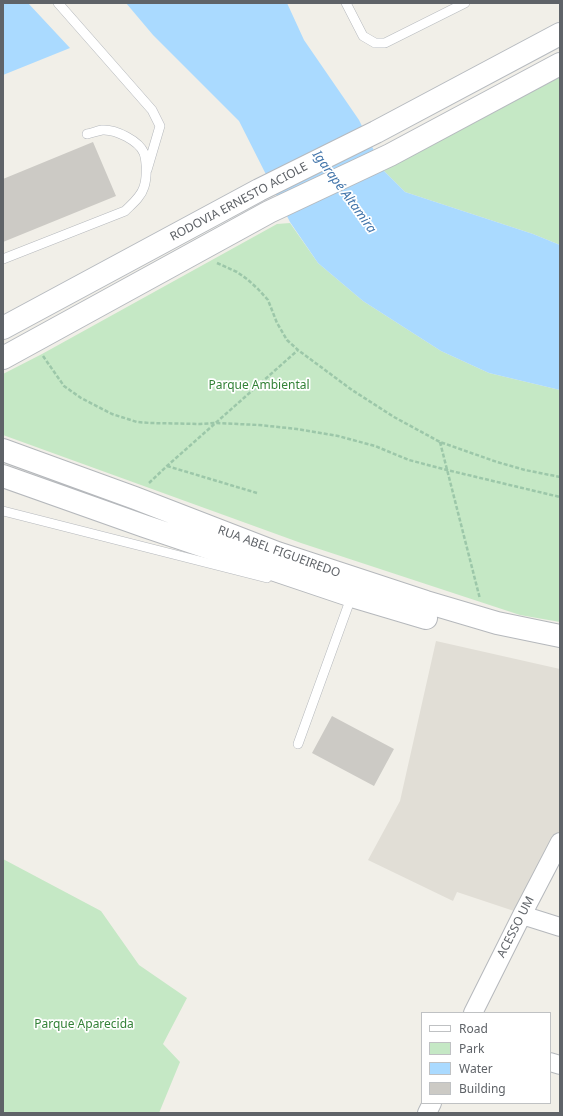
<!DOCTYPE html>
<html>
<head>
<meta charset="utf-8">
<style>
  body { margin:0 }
  #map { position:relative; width:563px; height:1116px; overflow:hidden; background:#f1efe8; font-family:"Noto Sans",sans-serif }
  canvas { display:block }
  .frame { position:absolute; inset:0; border:4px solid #5f6368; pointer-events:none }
  .legend { position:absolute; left:421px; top:1012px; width:130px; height:92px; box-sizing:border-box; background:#fff; border:1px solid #bfc1c3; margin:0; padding:5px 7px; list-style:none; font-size:12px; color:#5f6368 }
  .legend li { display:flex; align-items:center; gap:8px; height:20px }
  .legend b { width:20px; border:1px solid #bfc1c3 }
</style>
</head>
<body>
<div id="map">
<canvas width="563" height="1116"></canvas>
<div class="frame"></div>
<ul class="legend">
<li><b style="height:5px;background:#fff"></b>Road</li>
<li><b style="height:11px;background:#c5e8c5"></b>Park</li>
<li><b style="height:11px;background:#aadaff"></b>Water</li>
<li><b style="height:11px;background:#cccac5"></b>Building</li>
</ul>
</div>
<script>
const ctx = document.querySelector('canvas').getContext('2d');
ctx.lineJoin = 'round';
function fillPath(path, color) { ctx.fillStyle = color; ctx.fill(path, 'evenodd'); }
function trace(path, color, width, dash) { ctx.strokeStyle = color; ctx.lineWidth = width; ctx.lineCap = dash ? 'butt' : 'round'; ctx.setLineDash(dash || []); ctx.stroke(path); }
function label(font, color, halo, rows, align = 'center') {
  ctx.font = font + ' "Noto Sans",sans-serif'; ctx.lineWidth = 3.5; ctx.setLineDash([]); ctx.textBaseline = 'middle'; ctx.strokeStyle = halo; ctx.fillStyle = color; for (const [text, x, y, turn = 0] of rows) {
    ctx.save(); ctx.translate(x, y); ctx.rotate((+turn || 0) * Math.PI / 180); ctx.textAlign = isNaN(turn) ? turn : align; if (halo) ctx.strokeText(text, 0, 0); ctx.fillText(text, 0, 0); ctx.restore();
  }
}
fillPath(new Path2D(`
  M 436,641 L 560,669 L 560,831 L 554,845 L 514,911 L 457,892 L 453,901 L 368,860 L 400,801 Z`), '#e1ded6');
fillPath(new Path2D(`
  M 560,77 L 560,245 L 533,234 L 405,192 L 384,171 L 395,163 Z
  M 290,223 L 318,263 L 363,301 L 441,351 L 489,373 L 560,390 L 560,622 L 520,615 L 301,543 L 3,435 L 3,374 L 42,354 L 277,224 Z
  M 3,859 L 101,911 L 139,965 L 187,998 L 163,1044 L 180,1062 L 159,1113 L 3,1113 Z`), '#c5e8c5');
fillPath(new Path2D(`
  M 3,3 L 28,3 L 70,48 L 3,75 Z
  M 126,3 L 287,3 L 304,40 L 359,120 L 384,171 L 405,192 L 533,234 L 560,245 L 560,390 L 489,373 L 441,351 L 363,301 L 318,263 L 290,222 L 239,121 L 153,35 Z`), '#aadaff');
fillPath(new Path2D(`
  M 93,142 L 116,196 L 3,242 L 3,179 Z
  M 332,716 L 394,749 L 374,786 L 312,753 Z`), '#cccac5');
const service = new Path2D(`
  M 58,3 L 152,110 L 160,126 L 147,170
  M 346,3 L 363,36 L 375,43 L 385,43 L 465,3
  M 3,259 L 125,211 C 132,204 141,197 144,187 C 147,178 147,162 144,153 C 139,141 116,129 102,130 C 97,131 92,133 87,134
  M 3,511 L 267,578
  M 298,744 L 352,595`);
const minor = new Path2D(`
  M 522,915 L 560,927
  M 473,1013 L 522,915 L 560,842
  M 550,1062 L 560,1065
  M 427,1113 L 432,1103`);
const tertiary = new Path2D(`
  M 3,450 L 135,498 L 277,553 L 426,602 L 497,623 L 560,636
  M 3,476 L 144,526 L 352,596 L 426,618`);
const secondary = new Path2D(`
  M 3,328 L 259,190 L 376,132 L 560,34
  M 3,358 L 269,212 L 390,155 L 560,64`);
trace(service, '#b5b8bc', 10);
trace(minor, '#b5b8bc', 20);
trace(tertiary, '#b5b8bc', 24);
trace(secondary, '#b6babf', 24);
trace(new Path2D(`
  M 217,263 L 237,272 L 247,279 L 258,289 L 268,300 L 277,323 L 287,340 L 298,350 L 352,390 L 394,417 L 440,442 L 497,462 L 525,470 L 560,477
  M 43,356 L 64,386 L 81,398 L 112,414 L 137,422 L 150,423 L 200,424 L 216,423 L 259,425 L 297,429 L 338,436 L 375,446 L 409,460 L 447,470 L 560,497
  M 440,442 L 480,599
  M 167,466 L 257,493
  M 149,483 L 167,466 L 298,350`), '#9cc7a9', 2.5, [4, 2]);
trace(service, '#fff', 9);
trace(minor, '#fff', 18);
trace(tertiary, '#fff', 22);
trace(secondary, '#fff', 22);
label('12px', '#5f6368', '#fff', [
  ["RODOVIA ERNESTO ACIOLE",239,202,-28],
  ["RUA ABEL FIGUEIREDO",279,552,20],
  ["ACESSO UM",516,927,-63]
]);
label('12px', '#348238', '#fff', [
  ["Parque Ambiental",259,386],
  ["Parque Aparecida",84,1025]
]);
label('italic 13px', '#4174aa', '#fff', [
  ["Igarapé Altamira",344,192,54]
]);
</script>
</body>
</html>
